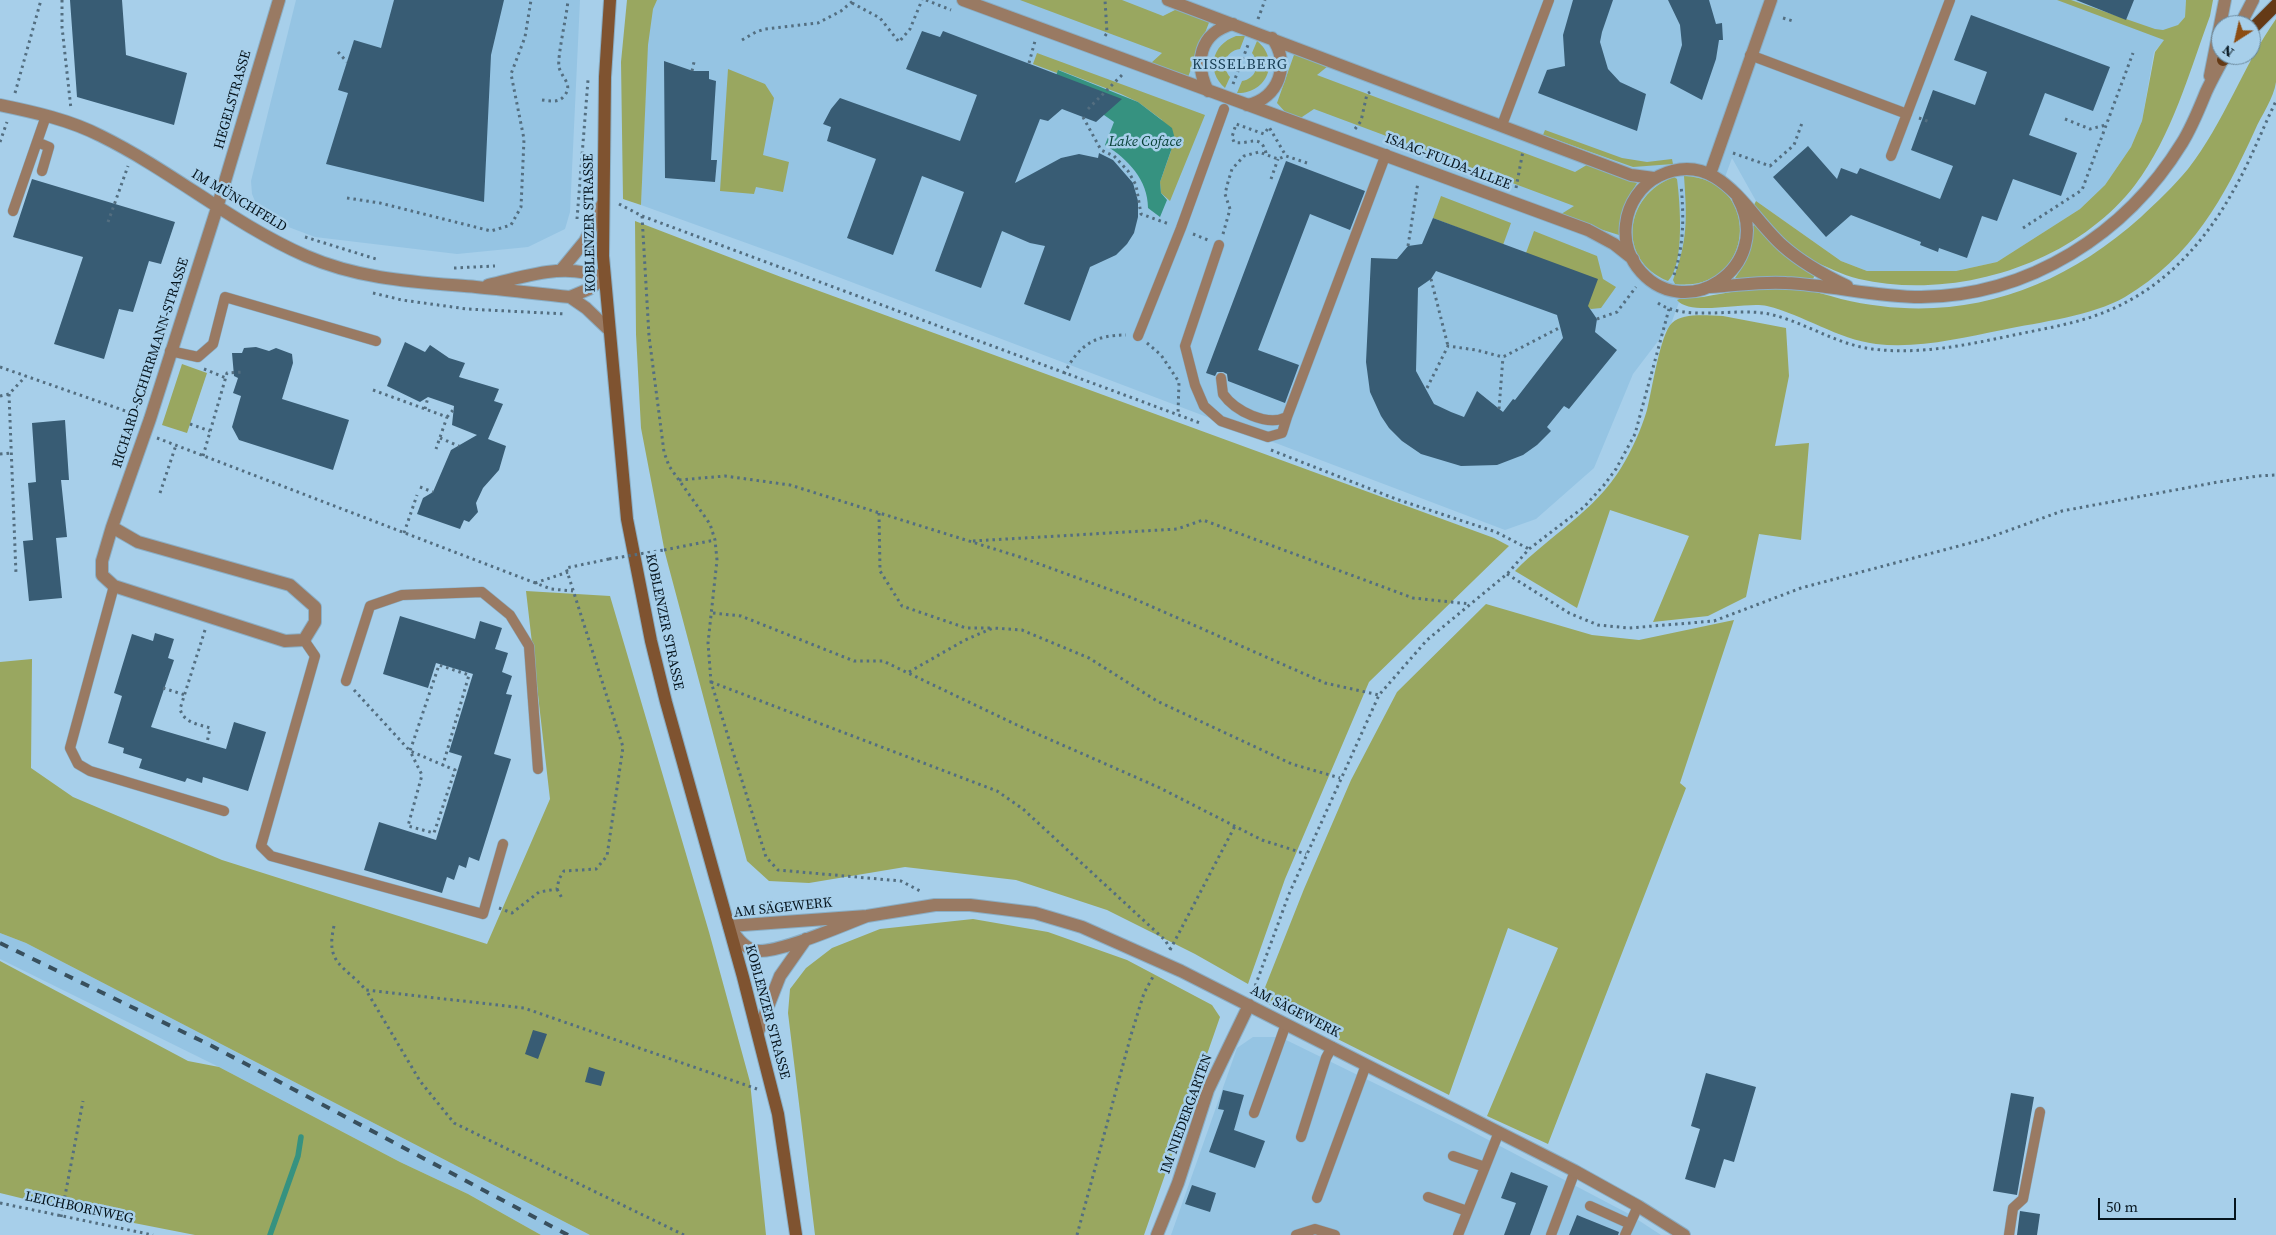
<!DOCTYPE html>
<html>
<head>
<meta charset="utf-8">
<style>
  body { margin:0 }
  #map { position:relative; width:2276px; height:1235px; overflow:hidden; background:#a7cfea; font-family:"Source Serif 4",serif }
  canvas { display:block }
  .north { position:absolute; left:2211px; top:15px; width:50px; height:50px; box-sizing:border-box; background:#a7cfea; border:1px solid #678598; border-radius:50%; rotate:215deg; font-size:14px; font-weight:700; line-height:20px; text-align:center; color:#06151e }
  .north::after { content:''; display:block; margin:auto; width:18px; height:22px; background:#8c4d13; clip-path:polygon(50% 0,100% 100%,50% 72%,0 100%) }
  .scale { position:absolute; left:2098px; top:1198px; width:138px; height:22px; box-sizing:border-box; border:2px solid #06151e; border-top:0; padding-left:6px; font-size:15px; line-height:18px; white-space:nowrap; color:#06151e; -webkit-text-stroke:4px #a7cfea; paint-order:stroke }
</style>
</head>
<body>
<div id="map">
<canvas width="2276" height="1235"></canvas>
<div class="north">N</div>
<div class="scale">50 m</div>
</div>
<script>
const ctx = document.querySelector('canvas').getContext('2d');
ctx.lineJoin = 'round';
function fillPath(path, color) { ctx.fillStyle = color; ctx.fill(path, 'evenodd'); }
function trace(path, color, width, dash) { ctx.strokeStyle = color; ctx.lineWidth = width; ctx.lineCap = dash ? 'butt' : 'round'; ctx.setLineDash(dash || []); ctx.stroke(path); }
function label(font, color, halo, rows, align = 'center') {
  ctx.font = font + ' "Source Serif 4",serif'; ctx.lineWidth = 5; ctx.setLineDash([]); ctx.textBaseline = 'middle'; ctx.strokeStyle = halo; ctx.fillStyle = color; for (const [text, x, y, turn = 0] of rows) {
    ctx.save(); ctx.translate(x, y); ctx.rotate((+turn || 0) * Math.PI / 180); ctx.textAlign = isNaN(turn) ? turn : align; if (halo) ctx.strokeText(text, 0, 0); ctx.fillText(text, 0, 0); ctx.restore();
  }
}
fillPath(new Path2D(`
  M 296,0 L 580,0 L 570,212 L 565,229 L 528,247 L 457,254 L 315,237 L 283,225 L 268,216 L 257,206 L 252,194 L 251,181 Z
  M 649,0 L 2186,0 L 2185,17 L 2154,52 L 2142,121 L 2131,147 L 2105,185 L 2080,209 L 1997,262 L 1956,271 L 1867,271 L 1841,261 L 1756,201 L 1732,158 L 1671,324 L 1633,374 L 1594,468 L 1536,519 L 1505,530 L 788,258 L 641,205 Z
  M 0,933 L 26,943 L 590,1235 L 541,1235 L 468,1194 L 400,1162 L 219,1067 L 0,959 Z
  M 1253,1037 L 1280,1037 L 1460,1125 L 1629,1214 L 1661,1235 L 1171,1235 L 1237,1048 Z`), '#95c4e3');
fillPath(new Path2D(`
  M 627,0 L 657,0 L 653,9 L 648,45 L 641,205 L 623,199 L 621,62 Z
  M 1020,0 L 1122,0 L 1163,16 L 1177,9 L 1210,20 L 1188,77 L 1150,64 L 1162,53 Z
  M 2057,0 L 2071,0 L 2155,29 L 2163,30 L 2178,25 L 2185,17 L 2186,0 L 2213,0 L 2210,16 C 2189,73 2172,136 2135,185 C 2074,264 1956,301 1859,279 C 1842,275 1825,266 1811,260 C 1793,253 1767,219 1754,205 L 1756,201 L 1841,261 L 1867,271 L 1956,271 L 1997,262 L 2080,209 L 2105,185 L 2131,147 L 2142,121 L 2155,52 L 2164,40 Z
  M 2276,19 C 2276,39 2276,62 2276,82 C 2274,98 2261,116 2255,130 C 2224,198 2192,257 2125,297 C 2092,316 2040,322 2002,330 C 1961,338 1918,349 1876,344 C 1837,339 1804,315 1767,306 C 1746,301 1691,317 1677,300 C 1683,297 1695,298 1703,297 C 1734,291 1769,285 1800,289 C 1814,291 1827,295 1841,299 C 1954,326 2055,294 2141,217 C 2157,202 2174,186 2188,169 C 2224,123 2243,66 2276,19 Z
  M 1236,36 L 1245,36 L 1240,49 C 1225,51 1221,66 1230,77 L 1225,88 C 1206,71 1211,45 1236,36 Z
  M 1257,41 C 1281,60 1267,94 1237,93 L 1242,81 C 1256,79 1261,64 1252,53 Z
  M 1295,52 L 1328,66 L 1317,75 L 1575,172 L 1590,163 L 1637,183 L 1625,204 L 1621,217 L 1619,235 L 1558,216 L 1574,206 L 1314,109 L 1299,119 L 1287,114 L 1277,103 Z
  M 1037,53 L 1205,115 L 1170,201 L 1161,193 L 1160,182 L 1171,151 L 1162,120 L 1138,102 L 1121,94 L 1059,70 L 1057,73 L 1033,64 Z
  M 728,69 L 765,84 L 774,98 L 763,155 L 789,162 L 783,192 L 756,187 L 754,194 L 720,191 Z
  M 1545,130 L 1622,158 L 1647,162 L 1672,159 L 1673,164 L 1633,167 L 1543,135 Z
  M 1684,176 C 1765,179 1755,294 1675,284 L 1673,280 C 1688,240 1687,219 1684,176 Z
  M 1674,177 L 1677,179 C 1680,202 1685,264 1668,281 C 1616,260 1624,195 1674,177 Z
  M 1441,196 L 1511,223 L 1503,245 L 1433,218 Z
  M 635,221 L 781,277 L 1494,538 L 1509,546 L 1369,682 L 1285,879 L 1248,984 L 1195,954 L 1107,910 L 1016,880 L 905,867 L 809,883 L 769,881 L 747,861 L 665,553 L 641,428 L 636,334 Z
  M 1756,224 L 1815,275 L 1813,279 L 1735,278 C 1747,261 1754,247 1753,226 Z
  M 1534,231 L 1597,256 L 1603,279 L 1616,287 L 1601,308 L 1591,309 L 1587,307 L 1526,253 Z
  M 1723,316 L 1786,328 L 1789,376 L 1775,446 L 1809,443 L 1801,540 L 1759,534 L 1746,597 L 1708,616 L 1653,622 L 1689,536 L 1610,510 L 1577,608 L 1515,571 C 1549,536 1595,511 1621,468 C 1632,450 1641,430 1647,410 C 1652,391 1660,334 1672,323 C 1684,312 1708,316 1723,316 Z
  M 182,364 L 207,373 L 187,433 L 162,425 Z
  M 526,591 L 610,596 L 709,932 L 750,1082 L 766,1235 L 590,1235 L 26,943 L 0,933 L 0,662 L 32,659 L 31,768 L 73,797 L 222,860 L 487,944 L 550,799 Z
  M 1486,604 L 1592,635 L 1639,640 L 1734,620 L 1680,783 L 1686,788 L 1548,1144 L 1487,1116 L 1558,948 L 1508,928 L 1449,1095 L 1260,1000 L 1304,889 L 1351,780 L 1397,692 Z
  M 973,919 L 1048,932 L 1127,960 L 1212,1005 L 1220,1017 L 1144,1235 L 815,1235 L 788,1013 L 790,989 L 806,968 L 832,948 L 880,929 Z
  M 0,961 L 188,1061 L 219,1067 L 400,1162 L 468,1194 L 541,1235 L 195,1235 L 78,1212 L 0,1193 Z`), '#99a760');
fillPath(new Path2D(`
  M 1058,70 L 1138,102 L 1172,128 L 1175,139 L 1160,182 L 1161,193 L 1167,200 L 1160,217 L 1148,208 C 1148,180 1128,159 1105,145 L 1114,122 L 1104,115 L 1050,93 Z`), '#369280');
trace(new Path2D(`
  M 270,1235 L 298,1156 L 301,1137`), '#369280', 5.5);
fillPath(new Path2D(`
  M 70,0 L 122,0 L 126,55 L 187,73 L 174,125 L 77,97 Z
  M 394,0 L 504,0 L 491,55 L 484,202 L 326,164 L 348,93 L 338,90 L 354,40 L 381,48 Z
  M 1573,0 L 1613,0 L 1602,32 L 1600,42 L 1608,69 L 1620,82 L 1646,94 L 1637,131 L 1538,93 L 1547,70 L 1565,66 L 1563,35 Z
  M 1668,0 L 1709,0 L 1716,24 L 1722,23 L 1723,40 L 1719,40 L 1716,59 L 1702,100 L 1670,83 L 1682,45 L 1680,25 Z
  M 2076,0 L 2134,0 L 2126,20 Z
  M 1971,15 L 2110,67 L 2093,111 L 2045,93 L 2029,135 L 2077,153 L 2061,196 L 2013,179 L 1997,221 L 1982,216 L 1967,258 L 1939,248 L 1938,252 L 1920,245 L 1921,242 L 1851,215 L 1826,237 L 1773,177 L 1808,146 L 1837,179 L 1841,168 L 1857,174 L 1860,168 L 1940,199 L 1953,166 L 1911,150 L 1933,90 L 1975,105 L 1987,72 L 1954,60 Z
  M 922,31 L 940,37 L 943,31 L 1122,99 L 1096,122 L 1062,109 L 1048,121 L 1040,119 L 1015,183 L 1061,158 L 1079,154 L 1098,158 L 1099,153 L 1113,160 L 1133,183 L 1138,201 L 1138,217 L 1134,233 L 1127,244 L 1116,255 L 1090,267 L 1070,321 L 1024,304 L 1045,246 L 1030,243 L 1002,231 L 981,288 L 935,271 L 964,192 L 922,176 L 893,255 L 847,238 L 876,159 L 827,141 L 831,127 L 823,124 L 831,109 L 840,98 L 960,141 L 977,95 L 906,69 Z
  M 664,61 L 693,71 L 709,71 L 709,79 L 716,81 L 711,160 L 717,160 L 715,182 L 665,178 Z
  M 1286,161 L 1365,191 L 1350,230 L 1310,214 L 1258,350 L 1299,365 L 1285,403 L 1228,381 L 1227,374 L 1223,372 L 1217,372 L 1215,376 L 1206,373 Z
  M 32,179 L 175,222 L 161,264 L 149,261 L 133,312 L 119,309 L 104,359 L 54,344 L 83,257 L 13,237 Z
  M 1433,218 L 1598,279 L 1588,306 L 1597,319 L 1595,332 L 1617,350 L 1569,409 L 1564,406 L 1547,427 L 1551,431 L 1537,445 L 1523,455 L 1497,465 L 1461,466 L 1421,454 L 1402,441 L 1389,428 L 1381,416 L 1370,392 L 1366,362 L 1371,258 L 1397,259 L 1408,246 L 1422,244 ZM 1436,271 L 1557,315 L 1563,338 L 1515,400 L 1513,399 L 1503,412 L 1477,391 L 1464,417 L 1451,412 L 1434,404 L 1416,371 L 1418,288 L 1431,279 Z
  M 405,342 L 425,352 L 430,345 L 449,358 L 465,363 L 459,377 L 499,389 L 494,401 L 503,404 L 488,439 L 506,446 L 499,470 L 483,488 L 476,503 L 478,512 L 469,522 L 464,520 L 460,529 L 417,514 L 423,498 L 433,492 L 451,450 L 477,435 L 452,425 L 454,406 L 428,397 L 420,402 L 387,386 Z
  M 256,347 L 269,351 L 276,348 L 292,354 L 293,363 L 282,399 L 349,420 L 333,470 L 239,440 L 232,427 L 241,396 L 233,393 L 238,378 L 234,376 L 232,353 L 242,353 L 244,348 Z
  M 65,420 L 69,480 L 61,480 L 67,537 L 56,538 L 62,598 L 29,601 L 23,541 L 33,540 L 28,483 L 36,482 L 32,423 Z
  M 400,616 L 475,639 L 480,621 L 502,628 L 495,649 L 508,653 L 502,672 L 512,676 L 506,694 L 512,695 L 494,754 L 511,759 L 479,861 L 469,857 L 466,868 L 459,865 L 454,880 L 447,877 L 442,893 L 364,870 L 379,822 L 436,840 L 462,756 L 449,752 L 473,674 L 436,663 L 428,688 L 383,674 Z
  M 155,633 L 174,639 L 168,658 L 174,660 L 151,727 L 226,749 L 234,722 L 266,732 L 248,791 L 203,777 L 202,783 L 187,778 L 185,782 L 139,768 L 142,759 L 123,753 L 124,748 L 108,743 L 122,696 L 114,693 L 132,634 L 153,641 Z
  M 533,1030 L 547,1034 L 538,1059 L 525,1054 Z
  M 589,1067 L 605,1072 L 601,1086 L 585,1082 Z
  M 1706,1073 L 1756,1087 L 1734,1162 L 1724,1159 L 1715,1188 L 1685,1179 L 1700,1129 L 1691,1126 Z
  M 1223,1090 L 1244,1095 L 1234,1130 L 1265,1141 L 1255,1168 L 1209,1152 L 1224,1110 L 1218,1109 Z
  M 2011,1093 L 2034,1097 L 2017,1195 L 1993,1191 Z
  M 1511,1172 L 1548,1186 L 1530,1235 L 1504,1235 L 1516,1203 L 1501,1198 Z
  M 1192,1185 L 1216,1193 L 1210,1212 L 1185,1204 Z
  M 2020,1211 L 2040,1214 L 2037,1235 L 2017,1235 Z
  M 1577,1215 L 1619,1232 L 1618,1235 L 1569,1235 Z`), '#385c74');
const lane = new Path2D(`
  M 1750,55 L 1907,114
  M 1502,125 L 1549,0
  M 37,142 L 49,147 L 42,171
  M 1891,156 L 1950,0
  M 13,211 L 46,116
  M 1219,245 L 1185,346 L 1195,385 L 1204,406 L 1221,421 L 1268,437 L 1282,433 L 1287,417
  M 1138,336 L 1181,228 L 1224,109
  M 170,351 L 198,357 L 213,344 L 225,297 L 376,341
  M 1221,378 L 1223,394 C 1235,411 1267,427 1287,417 L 1386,154
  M 114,586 L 70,748 L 78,764 L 90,771 L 224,811
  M 304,640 L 315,656 L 261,846 L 271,856 L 483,914 L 503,844
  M 346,681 L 370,606 L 402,595 L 482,592 L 510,615 L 529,646 L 538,769
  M 1254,1113 L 1286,1024
  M 1301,1137 L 1326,1058 L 1332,1047
  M 1453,1156 L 1485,1167
  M 1428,1197 L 1467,1211
  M 1317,1198 L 1366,1065
  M 1590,1206 L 1630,1224
  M 1296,1235 L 1315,1229 L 1335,1235
  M 1458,1235 L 1499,1132
  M 1551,1235 L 1575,1171
  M 1625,1235 L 1638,1206
  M 2009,1235 L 2013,1208 L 2023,1199 L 2040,1112`);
const street = new Path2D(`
  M 963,0 L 1588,230 L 1614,244 L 1633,259
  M 1168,0 L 1631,175 L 1654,178
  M 2240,25 L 2253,0
  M 2210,76 L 2225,0
  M 1208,91 C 1194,63 1199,33 1233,24
  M 0,105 C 34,112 70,120 101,136 C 172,171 233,224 306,256 C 361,280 418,282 476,287 C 508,290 539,294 570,297 L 589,289 L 604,278
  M 1247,105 C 1279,99 1291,63 1272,38
  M 1710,174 L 1771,0
  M 1738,198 C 1776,267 1683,328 1637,267 C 1628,255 1624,239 1626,224 C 1628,204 1641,185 1659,176 C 1718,147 1747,214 1783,246 C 1802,263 1824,275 1847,286
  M 562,269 L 585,241 L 602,205
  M 488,285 C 529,276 564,262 604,278
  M 1710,287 C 1735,286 1761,281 1786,283 C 1831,285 1875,297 1921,297 C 2029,296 2126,234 2182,143 C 2192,127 2199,109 2206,92 C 2212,79 2219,67 2225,55
  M 570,297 L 586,308 L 608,329
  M 112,527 L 138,542 L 290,585 L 315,607 L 315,622 L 304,640 L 285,641 L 114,586 L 102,575 L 102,561 L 112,527 L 150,419 L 217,208 L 279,0
  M 867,916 C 845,924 772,957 753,950 C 742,946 735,935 729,926 L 867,916 L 935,905 L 970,905 L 1035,913 L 1082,927 L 1181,971 L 1575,1171 L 1638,1206 L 1684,1235
  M 758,1032 L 780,976 L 806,939
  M 1157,1235 L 1178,1183 L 1208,1090 L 1249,1005`);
const secondary = new Path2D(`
  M 610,0 L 605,77 L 603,256 L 627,519 L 651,641 L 666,702 L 743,977 L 778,1114 L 796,1235`);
const primary = new Path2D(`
  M 2251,30 L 2276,5
  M 2223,60 L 2228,55`);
trace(lane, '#8aaec5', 11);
trace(street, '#8aaec5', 14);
trace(secondary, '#8aaec5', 14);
trace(primary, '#8aaec5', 14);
trace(new Path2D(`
  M 62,0 L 62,27 L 71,109
  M 926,0 L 951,10
  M 852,3 L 880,18 L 899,42 L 910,29 L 922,0
  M 1783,18 L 1793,21
  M 1258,19 L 1265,0
  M 1105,36 L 1107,33 L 1105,0
  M 742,40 L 756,32 L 765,29 L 818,23 L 841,11 L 854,0
  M 338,52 L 347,62
  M 1029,63 L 1035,41
  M 692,71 L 694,62
  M 1233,84 L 1248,45
  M 15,93 L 41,0
  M 542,100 C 550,101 559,103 564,96 C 574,85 561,77 559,67 C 557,57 567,15 568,0
  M 1088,109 L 1123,74
  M 1083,117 L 1101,150 L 1114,156 L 1128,171 L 1136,185 L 1141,214 L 1169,224
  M 1919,118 L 1930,122
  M 2065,119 L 2090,129 L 2106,125
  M 1355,129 L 1361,121 L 1367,94 L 1370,92
  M 0,142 L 7,122
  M 1266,153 C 1261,132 1247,146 1234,142 L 1232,137 L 1236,124 L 1264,134 L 1269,127 L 1286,156
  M 1733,153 L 1770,166 L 1794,145 L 1802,123
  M 1271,179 L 1278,159
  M 1516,188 L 1523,151
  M 347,198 L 380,203 L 491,231 L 511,225 L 521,207 L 524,139 L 511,74 L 525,37 L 531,0
  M 619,204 L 642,216 L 1200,423
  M 642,216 L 649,336 L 664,452 L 669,466 L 710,524 L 715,540 L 717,560 L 708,643 L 711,682 L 766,857 L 778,870 L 901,881 L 922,892
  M 577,219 L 588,80
  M 108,222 L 128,166
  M 2023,228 L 2082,190 L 2133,53
  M 1193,234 L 1208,240
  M 1223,234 L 1230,209 L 1225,194 L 1228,182 L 1232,169 L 1244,156 L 1259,152 L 1278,159 L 1286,156 L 1307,163
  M 305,237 L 376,259
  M 1408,246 L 1418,182
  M 454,268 L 495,266
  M 1674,275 C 1684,245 1684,216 1681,185
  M 1431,279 L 1448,346
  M 373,293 L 402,300 L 467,309 L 566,314
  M 1658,303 C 1686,322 1735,307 1769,314 C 1805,322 1835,344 1872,349 C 1920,355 1967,345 2014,335 C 2047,328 2081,323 2112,309 C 2165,286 2204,243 2232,193 C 2249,164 2261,132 2276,101
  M 1597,319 L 1617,312 L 1636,287
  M 1147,343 L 1161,355 L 1179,382 L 1178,414
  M 0,367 L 137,415
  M 204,369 L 226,378
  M 1064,374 C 1079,345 1094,335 1126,335
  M 1427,388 L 1448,346 L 1476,350 L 1503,357 L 1559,328
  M 373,390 L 447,417 L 436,449
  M 9,394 L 16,574
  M 0,396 L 9,394 L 26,376
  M 425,409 L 428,397
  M 1499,409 L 1503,357
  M 447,417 L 454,409
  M 190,424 L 210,431
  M 157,438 L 551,589 L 573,591
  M 440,438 L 459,446
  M 1271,450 L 1396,499 L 1496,532 L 1529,549
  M 0,454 L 11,453
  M 203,456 L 227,373 L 243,372
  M 679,480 L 725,476 L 790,485 L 1020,557 L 1130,597 L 1325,683 L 1379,695
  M 420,487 L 433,492
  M 160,493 L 176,445
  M 879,513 L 880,571 L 902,606 L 966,628 L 991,628
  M 404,533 L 417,495
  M 973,541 L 1177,529 L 1203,520 L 1413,598 L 1470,604
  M 664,550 L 715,540
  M 1507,574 L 1569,613 L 1598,625 L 1629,628 L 1714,621 L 1801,588 L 1985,539 L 2062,511 L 2218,482 L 2258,476 L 2276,475
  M 535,583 L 568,572
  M 713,613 L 741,616 L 854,661 L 883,661 L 1017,725 L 1158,787 L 1262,840 L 1306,854
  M 205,630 L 180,709 C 184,723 198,724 210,728 L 207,743
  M 909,672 L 965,640 L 993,628 L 1022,630 L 1089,658 L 1157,701 L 1292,764 L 1340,778
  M 711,682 L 997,791 L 1023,809 L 1165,940 L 1171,950
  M 163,688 L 185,695
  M 354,690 L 410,751 L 443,765 L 469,675 L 439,665 L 410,751 L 422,775 L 408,826 L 434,833 L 455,770 L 443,765
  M 557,889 L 563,900
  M 499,908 L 512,913 L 539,892 L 557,889 L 559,879 L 564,871 L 596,869 L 607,856 L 623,747 L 566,568 L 609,559
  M 334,926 C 325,964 344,965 366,990
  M 1170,950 L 1235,826
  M 1253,992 L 1289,894 L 1379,695 L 1427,640 L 1507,574 L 1529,549 L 1584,507 L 1604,485 L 1616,469 L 1635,434 L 1669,309
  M 0,1203 L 153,1235
  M 61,1217 L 83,1101
  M 684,1235 L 454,1123 L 420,1081 L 366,990 L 524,1008 L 757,1089
  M 1077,1235 L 1131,1035 L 1144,993 L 1154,975`), '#536e80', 3, [2.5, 4]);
trace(lane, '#997a63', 10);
trace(street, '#997a63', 12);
trace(secondary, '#7f5330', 12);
trace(primary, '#653a16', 12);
trace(new Path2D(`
  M 0,943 L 212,1046 L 568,1235`), '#384f5d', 4, [9, 9]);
trace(new Path2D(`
  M 609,559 L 664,550`), '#536e80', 3, [2.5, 4]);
label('14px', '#06151e', '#a7cfea', [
  ["HEGELSTRASSE",233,100,-74],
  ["ISAAC-FULDA-ALLEE",1448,162,21],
  ["IM MÜNCHFELD",239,201,31],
  ["KOBLENZER STRASSE",590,223,-91],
  ["RICHARD-SCHIRRMANN-STRASSE",151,363,-72],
  ["KOBLENZER STRASSE",664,622,78],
  ["AM SÄGEWERK",783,908,-6],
  ["KOBLENZER STRASSE",767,1012,75],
  ["AM SÄGEWERK",1295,1012,27],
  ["IM NIEDERGARTEN",1187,1114,-70],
  ["LEICHBORNWEG",79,1208,12]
]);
ctx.letterSpacing = '1px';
label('15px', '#163b51', '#a7cfea', [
  ["KISSELBERG",1240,65]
]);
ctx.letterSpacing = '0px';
label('italic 15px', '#084137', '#a7cfea', [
  ["Lake Coface",1145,142]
]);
</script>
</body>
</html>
